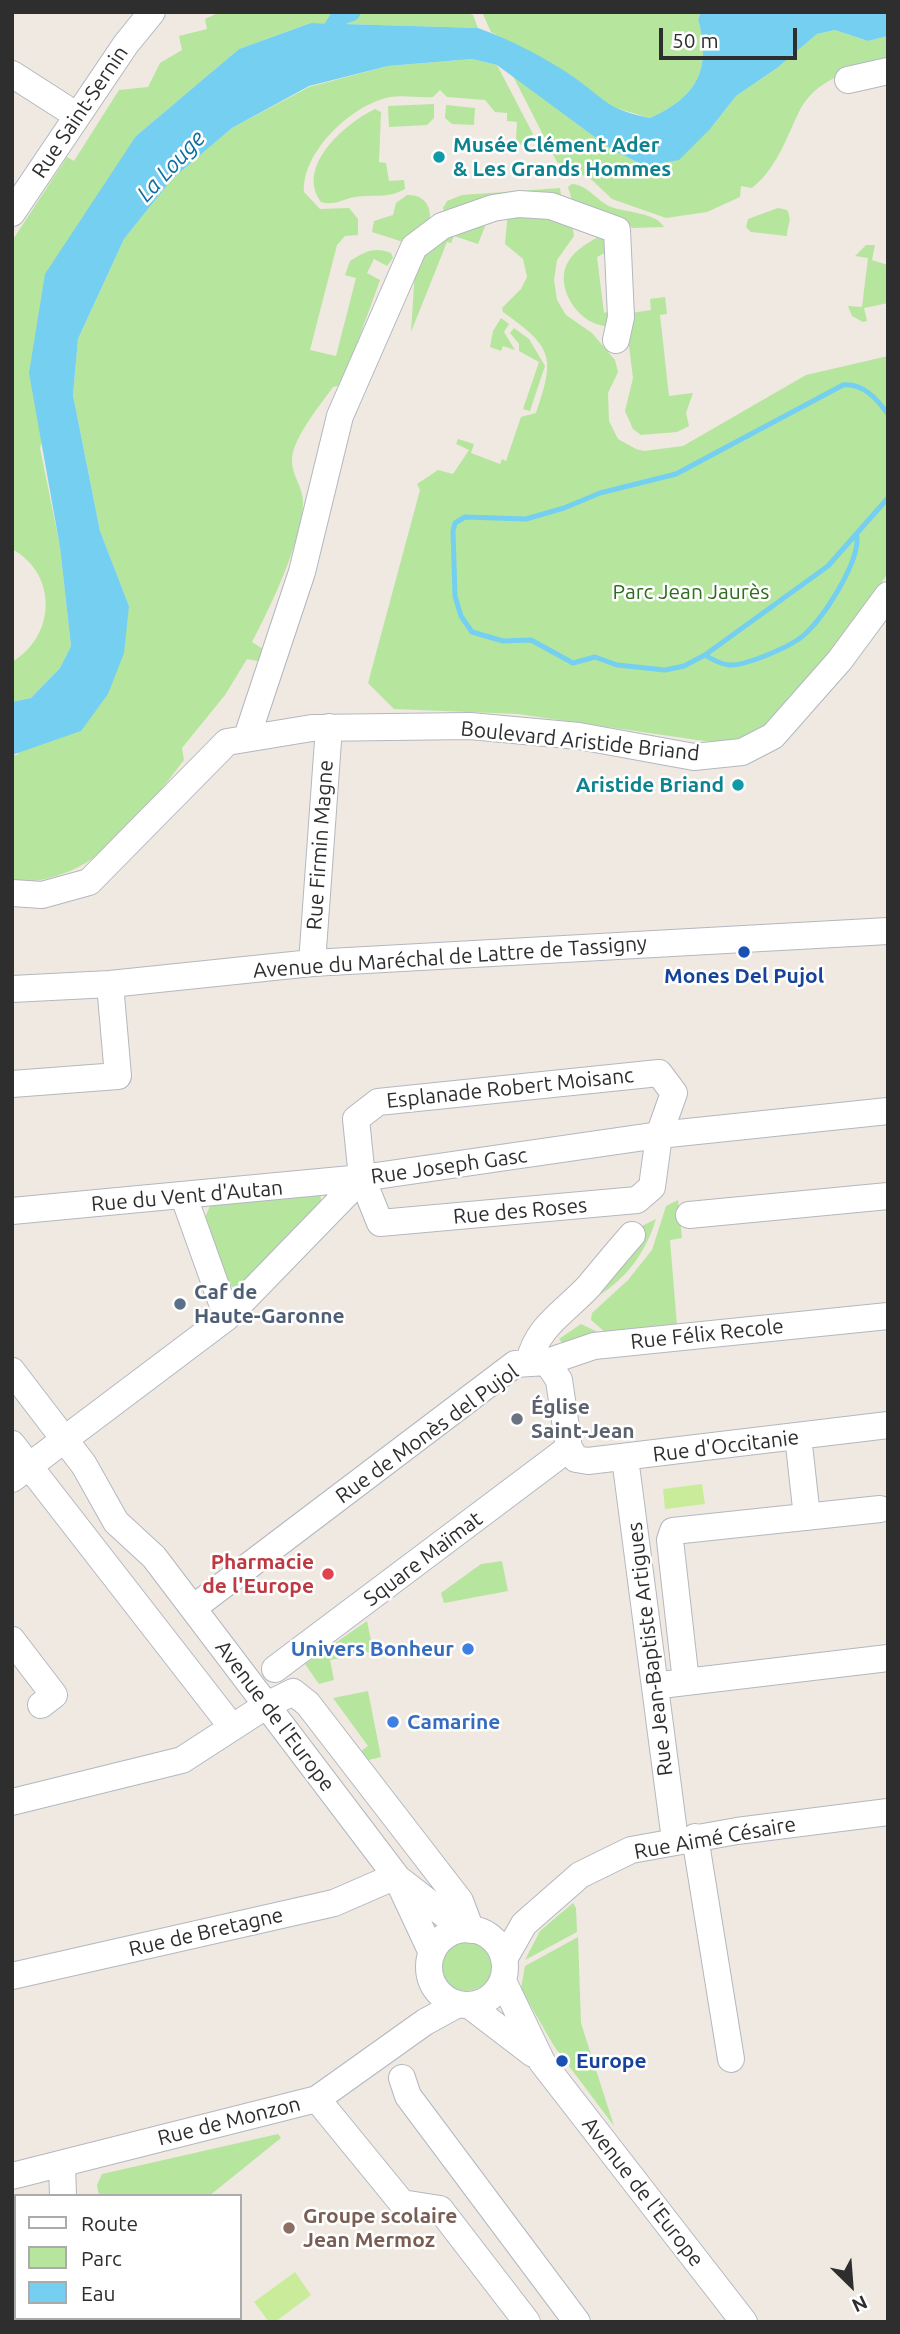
<!DOCTYPE html>
<html>
<head>
<meta charset="utf-8">
<style>
  body { margin:0 }
  #map { position:relative; width:900px; height:2334px; overflow:hidden; background:#efe9e1; font-family:Ubuntu,sans-serif }
  canvas { display:block }
  .frame { position:absolute; inset:0; border:14px solid #2e2e2e; pointer-events:none }
  .legend { position:absolute; left:14px; top:2194px; width:228px; height:126px; box-sizing:border-box; background:#fff; border:2px solid #ababab; margin:0; padding:9px 12px; list-style:none; font-size:21px; color:#2e2e2e }
  .legend li { display:flex; align-items:center; gap:14px; height:35px }
  .legend b { width:35px; border:2px solid #ababab }
  .north { position:absolute; left:816px; top:2250px; width:70px; height:70px; -webkit-text-stroke:5px #fff; paint-order:stroke; rotate:155deg; font-size:19px; font-weight:700; line-height:28px; text-align:center; color:#2e2e2e }
  .north::after { content:''; display:block; margin:auto; width:24px; height:32px; background:#2e2e2e; clip-path:polygon(50% 0,100% 100%,50% 72%,0 100%) }
  .scale { position:absolute; left:659px; top:28px; width:138px; height:32px; box-sizing:border-box; border:4px solid #2e2e2e; border-top:0; padding-left:9px; font-size:21px; line-height:24px; white-space:nowrap; color:#2e2e2e; -webkit-text-stroke:5px #fff; paint-order:stroke }
</style>
</head>
<body>
<div id="map">
<canvas width="900" height="2334"></canvas>
<div class="frame"></div>
<ul class="legend">
<li><b style="height:9px;background:#fff"></b>Route</li>
<li><b style="height:19px;background:#b6e59e"></b>Parc</li>
<li><b style="height:19px;background:#75cff0"></b>Eau</li>
</ul>
<div class="north">N</div>
<div class="scale">50 m</div>
</div>
<script>
const ctx = document.querySelector('canvas').getContext('2d');
ctx.lineJoin = 'round';
function fillPath(path, color) { ctx.fillStyle = color; ctx.fill(path, 'evenodd'); }
function trace(path, color, width, dash) { ctx.strokeStyle = color; ctx.lineWidth = width; ctx.lineCap = dash ? 'butt' : 'round'; ctx.setLineDash(dash || []); ctx.stroke(path); }
function label(font, color, halo, rows, align = 'center') {
  ctx.font = font + ' Ubuntu,sans-serif'; ctx.lineWidth = 5; ctx.setLineDash([]); ctx.textBaseline = 'middle'; ctx.strokeStyle = halo; ctx.fillStyle = color; for (const [text, x, y, turn = 0] of rows) {
    ctx.save(); ctx.translate(x, y); ctx.rotate((+turn || 0) * Math.PI / 180); ctx.textAlign = isNaN(turn) ? turn : align; if (halo) ctx.strokeText(text, 0, 0); ctx.fillText(text, 0, 0); ctx.restore();
  }
}
fillPath(new Path2D(`
  M 220,12 L 465,12 L 473,15 L 478,28 L 311,23 L 239,49 L 136,136 L 40,448 L 60,546 L 71,646 L 60,668 L 31,698 L 12,702 L 12,662 C 56,636 58,574 12,549 L 12,241 L 67,157 L 74,161 L 119,90 L 148,87 L 160,63 L 182,50 L 179,36 L 207,29 L 205,19 Z
  M 482,12 L 701,12 L 698,19 C 712,69 697,97 650,118 L 606,105 L 575,79 L 491,32 Z
  M 835,30 L 868,41 L 888,36 L 888,60 C 853,70 814,78 798,114 C 785,141 776,169 752,188 L 741,186 L 740,197 L 707,212 L 666,218 L 612,199 L 592,180 L 557,162 L 513,76 L 611,149 L 645,166 L 711,128 L 736,96 L 777,68 L 817,34 Z
  M 472,59 L 497,65 L 533,134 L 528,144 L 521,145 L 516,140 L 517,122 L 507,121 L 507,113 L 495,112 L 485,100 L 447,97 L 440,90 L 433,97 C 419,98 403,95 390,97 C 351,105 302,152 304,192 L 320,209 L 349,208 L 358,219 L 358,235 L 345,236 L 337,245 L 310,350 L 336,356 L 356,278 L 345,275 L 350,261 C 364,252 375,246 391,253 L 393,258 L 387,266 L 374,259 L 367,273 L 380,280 L 342,385 L 333,387 C 321,404 291,440 292,461 C 292,475 303,488 303,502 C 303,539 269,610 252,642 L 263,649 L 258,661 L 247,659 L 225,695 L 182,748 L 184,760 C 138,819 95,884 12,882 L 12,755 L 17,755 L 129,606 L 100,531 L 73,395 L 78,339 L 124,239 L 172,179 L 232,128 L 309,87 L 388,66 Z
  M 434,104 L 434,118 L 427,125 L 389,127 L 388,106 Z
  M 446,105 L 475,108 L 474,125 L 452,124 L 445,118 Z
  M 375,109 L 381,112 L 379,162 L 386,163 L 389,181 L 404,180 L 405,189 C 387,199 374,194 355,197 C 342,199 335,206 321,202 C 295,166 346,123 375,109 Z
  M 572,184 C 588,185 597,201 611,207 C 627,213 655,212 664,227 L 632,228 L 625,219 L 594,212 L 572,200 L 568,187 Z
  M 560,188 L 562,202 L 444,212 L 443,208 L 447,201 L 462,195 Z
  M 407,195 C 424,194 433,207 429,223 L 403,242 L 372,232 L 374,221 L 393,215 L 396,203 Z
  M 778,208 L 787,210 C 793,221 787,225 787,236 L 751,232 L 746,227 L 748,219 Z
  M 524,211 L 572,224 L 574,236 L 557,260 L 554,280 L 557,300 L 566,315 L 592,333 L 615,360 L 618,372 L 608,393 L 609,421 L 618,439 L 636,449 L 644,451 L 683,446 L 806,375 L 888,356 L 888,573 L 836,651 L 757,738 L 718,743 L 518,714 L 394,709 L 368,683 L 420,490 L 417,484 L 438,470 L 453,474 L 469,450 L 456,444 L 458,439 L 474,444 L 471,453 L 500,464 L 502,459 L 506,461 L 521,417 L 536,413 C 556,356 552,347 503,312 L 502,308 L 521,289 L 527,277 L 523,259 L 505,244 L 508,212 Z
  M 486,224 L 478,244 L 454,236 L 451,243 L 447,242 L 411,332 L 415,270 L 429,242 Z
  M 598,237 L 604,237 L 608,251 L 597,257 L 604,313 L 613,310 L 610,326 C 581,328 553,288 568,262 C 575,250 586,244 598,237 Z
  M 866,245 L 875,245 L 872,260 L 888,265 L 888,303 L 864,308 L 867,321 L 863,322 L 852,316 L 848,306 L 862,307 L 868,258 L 855,256 Z
  M 665,297 L 667,314 L 660,315 L 669,396 L 693,393 L 686,413 L 689,426 L 677,432 L 641,435 L 633,429 L 625,411 L 633,378 L 628,338 L 631,313 L 651,310 L 650,299 Z
  M 501,318 L 509,324 L 504,332 L 515,350 L 503,346 L 501,351 L 490,347 L 493,331 Z
  M 514,328 L 529,339 L 545,366 L 530,411 L 523,409 L 539,362 L 519,351 L 519,344 L 510,333 Z
  M 320,1193 L 322,1205 L 245,1285 L 234,1287 L 227,1285 L 203,1222 L 210,1206 L 221,1199 Z
  M 678,1200 L 682,1238 L 670,1240 L 677,1326 L 605,1332 L 591,1320 L 592,1313 L 628,1280 L 652,1250 L 666,1206 Z
  M 656,1219 C 646,1252 627,1278 598,1296 L 640,1227 Z
  M 581,1324 L 602,1334 L 564,1345 L 559,1339 Z
  M 502,1561 L 508,1591 L 444,1603 L 441,1593 L 481,1564 Z
  M 367,1621 L 373,1651 L 330,1660 L 334,1680 L 319,1684 L 305,1664 Z
  M 368,1691 L 381,1757 L 364,1761 L 358,1753 L 368,1746 L 333,1698 Z
  M 573,1903 L 576,1908 L 577,1932 L 525,1960 L 540,1931 Z
  M438 1963a28 28 0 1 1 56 0a28 28 0 1 1-56 0Z
  M 578,1937 L 581,2023 L 614,2126 L 554,2046 L 521,1989 L 525,1966 Z
  M 278,2134 L 281,2138 L 209,2196 L 99,2196 L 97,2185 L 102,2174 Z`), '#b6e59e');
fillPath(new Path2D(`
  M 702,1484 L 705,1504 L 665,1509 L 663,1489 Z
  M 295,2272 L 311,2295 L 275,2322 L 269,2322 L 254,2302 Z`), '#c9ec9a');
fillPath(new Path2D(`
  M 701,12 L 888,12 L 888,36 L 868,41 L 835,30 L 817,34 L 777,68 L 736,96 L 711,128 L 679,160 L 645,166 L 611,149 L 497,65 L 472,59 L 388,66 L 309,86 L 232,128 L 172,179 L 124,239 L 78,339 L 73,395 L 100,531 L 129,606 L 124,653 L 108,694 L 81,731 L 12,755 L 12,702 L 31,698 L 60,668 L 71,646 L 60,547 L 29,373 L 45,274 L 136,136 L 239,49 L 311,23 L 478,28 C 511,40 546,58 575,78 C 608,102 607,109 650,118 C 697,97 712,69 698,19 Z`), '#75cff0');
trace(new Path2D(`
  M 888,414 C 877,399 863,383 843,385 L 676,474 L 600,493 L 564,508 L 526,519 L 465,517 L 455,523 L 453,531 L 455,596 L 461,616 L 472,632 L 503,641 L 531,640 L 573,663 L 595,657 L 617,665 L 665,670 L 684,666 L 705,655 L 828,566 L 888,498
  M 705,655 C 713,660 720,664 729,665 C 746,666 792,646 804,635 C 824,617 859,563 857,537`), '#75cff0', 5);
trace(new Path2D(`
  M 322,47 L 341,15 L 351,12`), '#75cff0', 19);
const minor = new Path2D(`
  M 12,74 L 76,115
  M 848,80 L 888,71
  M 12,213 L 126,44 L 152,12
  M 247,737 L 302,572 L 340,416 L 414,247 L 442,226 L 493,208 L 519,204 L 551,206 L 617,230 L 621,317 L 616,340
  M 12,893 L 42,895 L 89,882 L 227,742 L 312,728 L 470,726 L 579,736 L 694,757 L 742,752 L 773,736 L 840,660 L 888,595
  M 312,963 L 329,727
  M 12,989 L 110,984 L 312,963 L 888,931
  M 659,1073 L 674,1093 L 659,1135 L 652,1187 L 637,1200 L 380,1223 L 362,1178 L 356,1119 L 378,1102 Z
  M 12,1084 L 118,1076 L 110,984
  M 184,1197 L 227,1317
  M 12,1211 L 362,1178 L 659,1135 L 888,1111
  M 689,1215 L 888,1196
  M 529,1362 C 537,1326 565,1312 589,1286 C 603,1269 617,1252 632,1235
  M 547,1362 L 559,1380 L 569,1448 L 576,1459 L 588,1461 L 888,1425
  M 12,1371 L 84,1465 L 116,1522 L 154,1557 L 396,1876 L 432,1953
  M 798,1436 L 807,1517
  M 12,1444 L 232,1727
  M 625,1458 L 675,1840
  M 12,1479 L 227,1317 L 362,1178
  M 193,1608 L 515,1364 L 547,1362 L 594,1346 L 888,1316
  M 12,1640 L 54,1695 L 41,1705
  M 275,1669 L 569,1448
  M 686,1682 L 670,1540 L 673,1531 L 880,1509
  M 669,1684 L 888,1658
  M 12,1802 L 182,1760 L 267,1705 L 293,1692 L 308,1704 L 460,1901 L 471,1930
  M 695,1837 L 731,2059
  M 400,1880 L 463,1929
  M429 1967a38 38 0 1 1 76 0a38 38 0 1 1-76 0Z
  M 504,1959 L 524,1924 L 580,1875 L 631,1850 L 737,1831 L 888,1812
  M 12,1976 L 334,1903 L 396,1876
  M 503,1981 L 542,2062 L 744,2322
  M 469,2005 L 533,2054
  M 402,2078 L 408,2096 L 577,2322
  M 317,2099 L 402,2203 L 440,2209 L 527,2322
  M 62,2164 L 63,2196
  M 12,2176 L 317,2099 L 425,2022 L 458,2004
  M 65,2318 L 65,2322`);
trace(minor, '#b4b7c1', 28);
trace(minor, '#fff', 26);
for (const [x, y, r, color] of [
  [439,157,7,"#0f9aa8"],
  [738,785,7,"#0f9aa8"],
  [744,952,7,"#1a4fb4"],
  [180,1304,7,"#5c6f8a"],
  [517,1419,7,"#6b7280"],
  [328,1574,7,"#e0444e"],
  [468,1649,7,"#3f7fe0"],
  [393,1722,7,"#3f7fe0"],
  [562,2061,7,"#1a4fb4"],
  [289,2228,7,"#8d6e63"]
]) { const dot = new Path2D(); dot.arc(x, y, r, 0, 2 * Math.PI); ctx.fillStyle = color; ctx.fill(dot); trace(dot, '#fff', 2.5); }
label('21px', '#2e2e2e', '#fff', [
  ["Rue Saint-Sernin",80,112,-56],
  ["Boulevard Aristide Briand",580,741,6],
  ["Rue Firmin Magne",320,845,-86],
  ["Avenue du Maréchal de Lattre de Tassigny",450,957,-4],
  ["Esplanade Robert Moisanc",510,1088,-6],
  ["Rue Joseph Gasc",449,1166,-8],
  ["Rue du Vent d'Autan",187,1196,-5],
  ["Rue des Roses",520,1211,-5],
  ["Rue Félix Recole",707,1334,-6],
  ["Rue de Monès del Pujol",427,1434,-36],
  ["Rue d'Occitanie",726,1446,-7],
  ["Square Maïmat",423,1559,-37],
  ["Rue Jean-Baptiste Artigues",650,1649,-97],
  ["Avenue de l'Europe",275,1716,53],
  ["Rue Aimé Césaire",715,1838,-10],
  ["Rue de Bretagne",206,1932,-13],
  ["Rue de Monzon",229,2121,-14],
  ["Avenue de l'Europe",643,2192,52]
]);
label('bold 21px', '#0d838f', '#fff', [
  ["Musée Clément Ader",453,145],
  ["& Les Grands Hommes",453,169],
  ["Aristide Briand",724,785,"right"]
], 'left');
label('21px', '#2c6e1b', '#fff', [
  ["Parc Jean Jaurès",691,592]
]);
label('bold 21px', '#164399', '#fff', [
  ["Mones Del Pujol",744,976],
  ["Europe",576,2061,"left"]
]);
label('bold 21px', '#4e5e75', '#fff', [
  ["Caf de",194,1292],
  ["Haute-Garonne",194,1316]
], 'left');
label('bold 21px', '#5b616d', '#fff', [
  ["Église",531,1407],
  ["Saint-Jean",531,1431]
], 'left');
label('bold 21px', '#be3a42', '#fff', [
  ["Pharmacie",314,1562],
  ["de l'Europe",314,1586]
], 'right');
label('bold 21px', '#366cbe', '#fff', [
  ["Univers Bonheur",454,1649],
  ["Camarine",407,1722,"left"]
], 'right');
label('bold 21px', '#785e54', '#fff', [
  ["Groupe scolaire",303,2216],
  ["Jean Mermoz",303,2240]
], 'left');
label('italic 23px', '#0d6fa3', '#fff', [
  ["La Louge",171,166,-47]
]);
</script>
</body>
</html>
